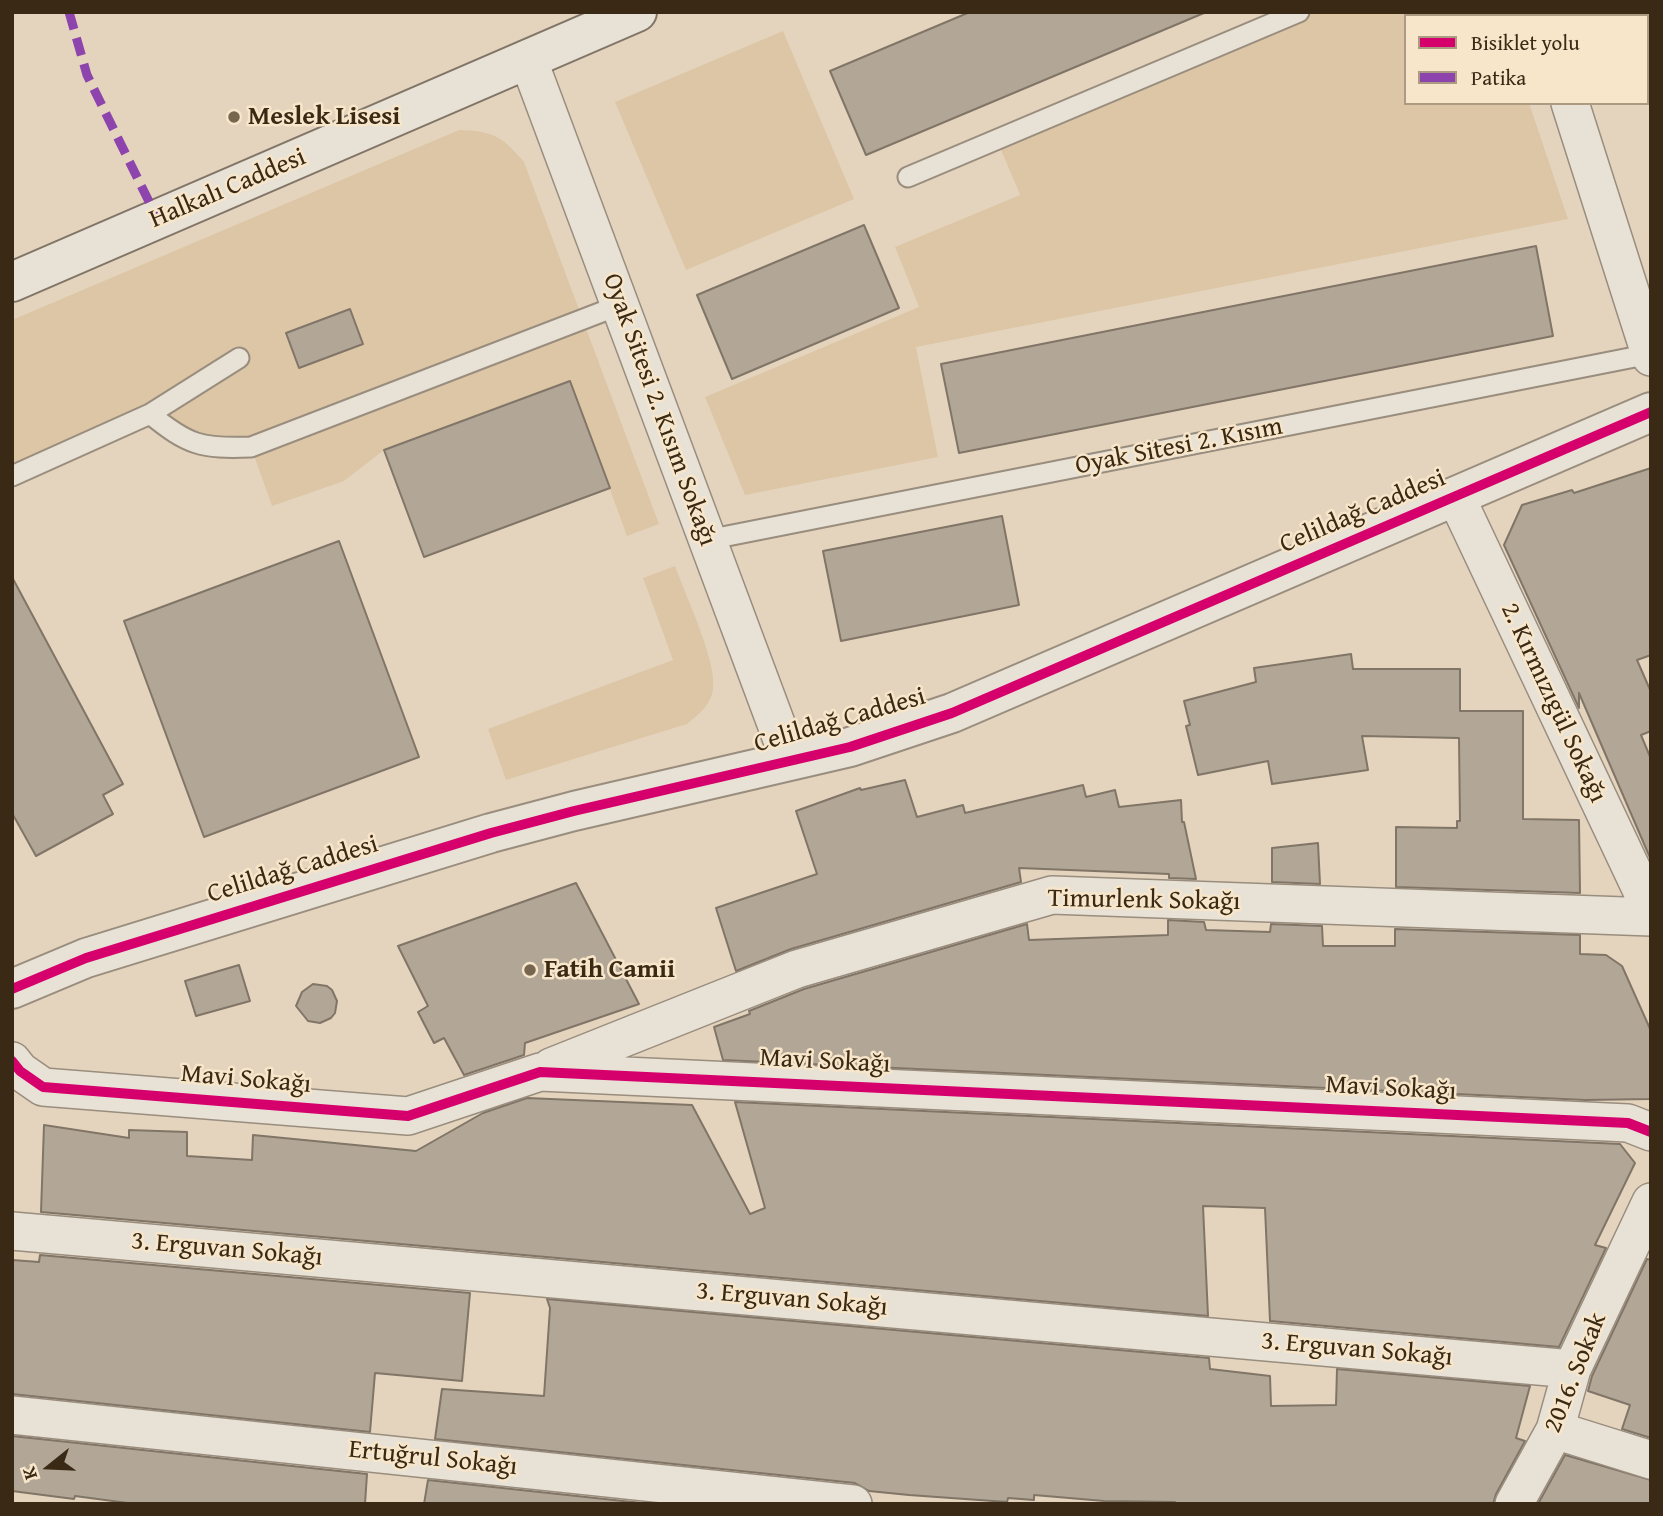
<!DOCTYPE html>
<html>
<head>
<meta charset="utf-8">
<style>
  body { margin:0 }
  #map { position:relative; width:1663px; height:1516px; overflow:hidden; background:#e5d4bd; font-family:"Gentium Book Plus",serif }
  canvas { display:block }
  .frame { position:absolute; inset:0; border:14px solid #3a2a15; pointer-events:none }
  .legend { position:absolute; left:1404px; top:14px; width:245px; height:91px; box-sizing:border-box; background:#f8e6ca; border:2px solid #ac9b82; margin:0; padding:9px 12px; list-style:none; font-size:21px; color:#3a2a15 }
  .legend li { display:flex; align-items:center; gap:14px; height:35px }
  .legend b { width:35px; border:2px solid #ac9b82 }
  .north { position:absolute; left:14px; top:1432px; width:70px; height:70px; -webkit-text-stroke:5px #f8e6ca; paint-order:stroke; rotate:252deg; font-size:19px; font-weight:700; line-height:28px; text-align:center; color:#3a2a15 }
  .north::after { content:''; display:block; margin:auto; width:24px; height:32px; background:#3a2a15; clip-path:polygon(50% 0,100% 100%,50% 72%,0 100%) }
</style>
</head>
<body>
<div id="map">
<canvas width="1663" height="1516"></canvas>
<div class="frame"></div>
<ul class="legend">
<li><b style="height:9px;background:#d6006c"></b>Bisiklet yolu</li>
<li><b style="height:9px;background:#8e44ad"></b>Patika</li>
</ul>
<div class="north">K</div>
</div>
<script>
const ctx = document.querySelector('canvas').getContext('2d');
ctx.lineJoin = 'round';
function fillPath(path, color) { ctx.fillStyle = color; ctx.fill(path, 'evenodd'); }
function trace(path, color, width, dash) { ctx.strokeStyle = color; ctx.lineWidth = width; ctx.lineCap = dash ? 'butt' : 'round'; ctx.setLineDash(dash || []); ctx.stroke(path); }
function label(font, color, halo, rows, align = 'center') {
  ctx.font = font + ' "Gentium Book Plus",serif'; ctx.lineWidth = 5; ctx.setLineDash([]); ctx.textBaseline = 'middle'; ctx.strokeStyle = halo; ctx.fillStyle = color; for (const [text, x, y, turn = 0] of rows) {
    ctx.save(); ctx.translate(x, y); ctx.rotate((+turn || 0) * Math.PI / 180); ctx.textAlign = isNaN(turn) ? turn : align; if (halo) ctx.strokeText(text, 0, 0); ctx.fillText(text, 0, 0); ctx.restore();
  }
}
fillPath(new Path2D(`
  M 1314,12 L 1498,12 L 1499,16 L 1406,16 L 1406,103 L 1529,103 L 1568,219 L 916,347 L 938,457 L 745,495 L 705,397 L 919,307 L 895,247 L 1020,195 L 999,145 Z
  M 783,31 L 854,199 L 686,270 L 615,102 Z
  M 459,130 C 493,131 502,136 524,162 L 659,524 L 627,536 L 570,381 L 384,450 L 344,481 L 272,506 L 251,447 L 214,448 L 150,414 L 12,476 L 12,320 Z
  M 675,566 C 685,594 718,663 713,690 C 710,706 699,714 687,724 L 506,780 L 488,729 L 673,660 L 643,578 Z`), '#dcc6a6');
const building = new Path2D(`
  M 970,12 L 1204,12 L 1204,13 L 866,155 L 830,71 Z
  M 864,225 L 899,308 L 732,379 L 697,295 Z
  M 1536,246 L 1553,336 L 959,453 L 941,364 Z
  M 350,309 L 363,344 L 299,368 L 286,333 Z
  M 570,381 L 610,488 L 424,557 L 384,450 Z
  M 1651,468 L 1651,655 L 1637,660 L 1651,692 L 1651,731 L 1641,735 L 1651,759 L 1651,860 L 1579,693 L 1579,708 L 1504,545 L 1522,505 L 1572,490 L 1574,493 Z
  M 1002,516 L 1019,605 L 841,641 L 823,551 Z
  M 339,541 L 419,757 L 204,837 L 124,621 Z
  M 12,577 L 123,784 L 103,795 L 113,814 L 36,856 L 12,813 Z
  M 1351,654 L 1353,669 L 1460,669 L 1460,711 L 1523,711 L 1523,819 L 1579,820 L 1580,893 L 1396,887 L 1396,827 L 1457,828 L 1457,821 L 1460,821 L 1459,738 L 1362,736 L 1368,770 L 1272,784 L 1268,761 L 1198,775 L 1186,726 L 1190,725 L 1184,701 L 1256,682 L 1254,668 Z
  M 905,780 L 917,817 L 963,805 L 965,813 L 1083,785 L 1086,797 L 1115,790 L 1119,807 L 1181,800 L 1182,822 L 1184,822 L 1196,879 L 1169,878 L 1169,874 L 1019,868 L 1021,882 L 791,949 L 736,971 L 716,908 L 817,874 L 796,811 L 860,788 L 861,790 Z
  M 1318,843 L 1320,884 L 1272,882 L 1272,848 Z
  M 576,883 L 639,1004 L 525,1043 L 524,1055 L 464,1075 L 444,1038 L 434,1043 L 418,1012 L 428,1006 L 398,946 Z
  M 1168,920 L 1204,922 L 1206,930 L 1270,932 L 1271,924 L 1322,926 L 1323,946 L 1395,946 L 1395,929 L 1580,935 L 1580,954 L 1606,955 L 1622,966 L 1651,1031 L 1651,1099 L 1585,1100 L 723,1060 L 714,1027 L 750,1014 L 749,1011 L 804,989 L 1027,924 L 1029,940 L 1168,935 Z
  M 239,965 L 250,1001 L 196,1016 L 185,981 Z
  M 313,984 L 327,986 L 332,990 L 337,1001 L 335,1013 L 331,1018 L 320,1023 L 308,1021 L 296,1006 L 302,992 Z
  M 527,1098 L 692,1105 L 750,1214 L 765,1208 L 735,1102 L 1620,1144 L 1635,1163 L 1595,1245 L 1606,1248 L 1559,1347 L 1270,1321 L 1265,1208 L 1203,1206 L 1208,1316 L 41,1212 L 44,1125 L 129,1138 L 129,1130 L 187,1132 L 187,1156 L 252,1160 L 253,1135 L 416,1151 L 483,1113 Z
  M 40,1255 L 470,1293 L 462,1381 L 375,1373 L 370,1432 L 12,1394 L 12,1260 L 39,1262 Z
  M 1647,1259 L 1651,1260 L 1651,1438 L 1622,1429 L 1630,1405 L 1588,1391 L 1592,1376 Z
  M 547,1299 L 1209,1358 L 1210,1369 L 1270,1376 L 1271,1406 L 1336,1405 L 1337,1369 L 1530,1386 L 1516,1438 L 1525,1441 L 1496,1494 L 1493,1504 L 1175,1504 L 1175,1502 L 1104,1501 L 1034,1495 L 1034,1500 L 1008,1498 L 1007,1502 L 909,1495 L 869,1491 L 855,1483 L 435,1439 L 442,1389 L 544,1396 L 550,1308 Z
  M 12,1436 L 367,1474 L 365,1504 L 135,1504 L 75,1496 L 74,1499 L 12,1491 Z
  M 1565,1455 L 1651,1480 L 1651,1504 L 1538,1504 Z
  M 428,1480 L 651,1504 L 424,1504 Z`);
fillPath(building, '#b2a696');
trace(building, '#807567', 2);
const service = new Path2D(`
  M 908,177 L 1299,12
  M 150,414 L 239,358
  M 12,476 L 150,414 C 188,445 201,449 251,447 L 620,305
  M 707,540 L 1650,354`);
const minor = new Path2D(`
  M 1542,12 L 1543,16
  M 528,59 L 790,761
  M 1570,103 L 1651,357
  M 1456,497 L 1651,910
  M 12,1061 L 20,1071 L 43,1087 L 408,1116 L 540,1072 L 1628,1123 L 1651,1132
  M 551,1067 L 797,969 L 1052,895 L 1651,917
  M 12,1231 L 1572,1369
  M 12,1415 L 853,1504
  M 1555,1430 L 1651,1460
  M 1514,1504 L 1555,1430 L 1572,1369 L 1651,1202`);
const tertiary = new Path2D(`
  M 12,989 L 86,958 L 491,833 L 574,811 L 850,747 L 952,713 L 1651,412`);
const secondary = new Path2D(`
  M 12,282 L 637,12`);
trace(service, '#998d7e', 23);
trace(minor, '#998d7e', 40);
trace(tertiary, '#998d7e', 42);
trace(secondary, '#807567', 42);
trace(service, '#e8e1d5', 19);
trace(minor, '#e8e1d5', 37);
trace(tertiary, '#e8e1d5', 38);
trace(secondary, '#e8e1d5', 38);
trace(new Path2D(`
  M 69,12 L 87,75 L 158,220`), '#8e44ad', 9, [18, 9]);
trace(new Path2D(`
  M 12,989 L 86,958 L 491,833 L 574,811 L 850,747 L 952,713 L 1651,412
  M 12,1061 L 20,1071 L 43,1087 L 408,1116 L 540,1072 L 1628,1123 L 1651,1132`), '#d6006c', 10);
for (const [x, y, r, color] of [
  [234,117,7,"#766650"],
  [530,970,7,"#766650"]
]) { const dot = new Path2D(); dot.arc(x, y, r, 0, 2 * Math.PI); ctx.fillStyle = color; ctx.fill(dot); trace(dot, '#f8e6ca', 2.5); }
label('bold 26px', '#3a2a15', '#f8e6ca', [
  ["Meslek Lisesi",248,117],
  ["Fatih Camii",544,970]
], 'left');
label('26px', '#3a2a15', '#f8e6ca', [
  ["Halkalı Caddesi",228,189,-23],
  ["Oyak Sitesi 2. Kısım Sokağı",659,410,70],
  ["Oyak Sitesi 2. Kısım",1179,447,-11],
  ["Celildağ Caddesi",1363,512,-23],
  ["2. Kırmızıgül Sokağı",1553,703,65],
  ["Celildağ Caddesi",840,721,-16],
  ["Celildağ Caddesi",293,870,-17],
  ["Timurlenk Sokağı",1144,901,1],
  ["Mavi Sokağı",825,1062,3],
  ["Mavi Sokağı",246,1080,5],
  ["Mavi Sokağı",1391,1089,3],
  ["3. Erguvan Sokağı",227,1250,5],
  ["3. Erguvan Sokağı",792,1300,5],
  ["3. Erguvan Sokağı",1357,1350,5],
  ["2016. Sokak",1576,1373,-68],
  ["Ertuğrul Sokağı",433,1459,6]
]);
</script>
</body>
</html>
